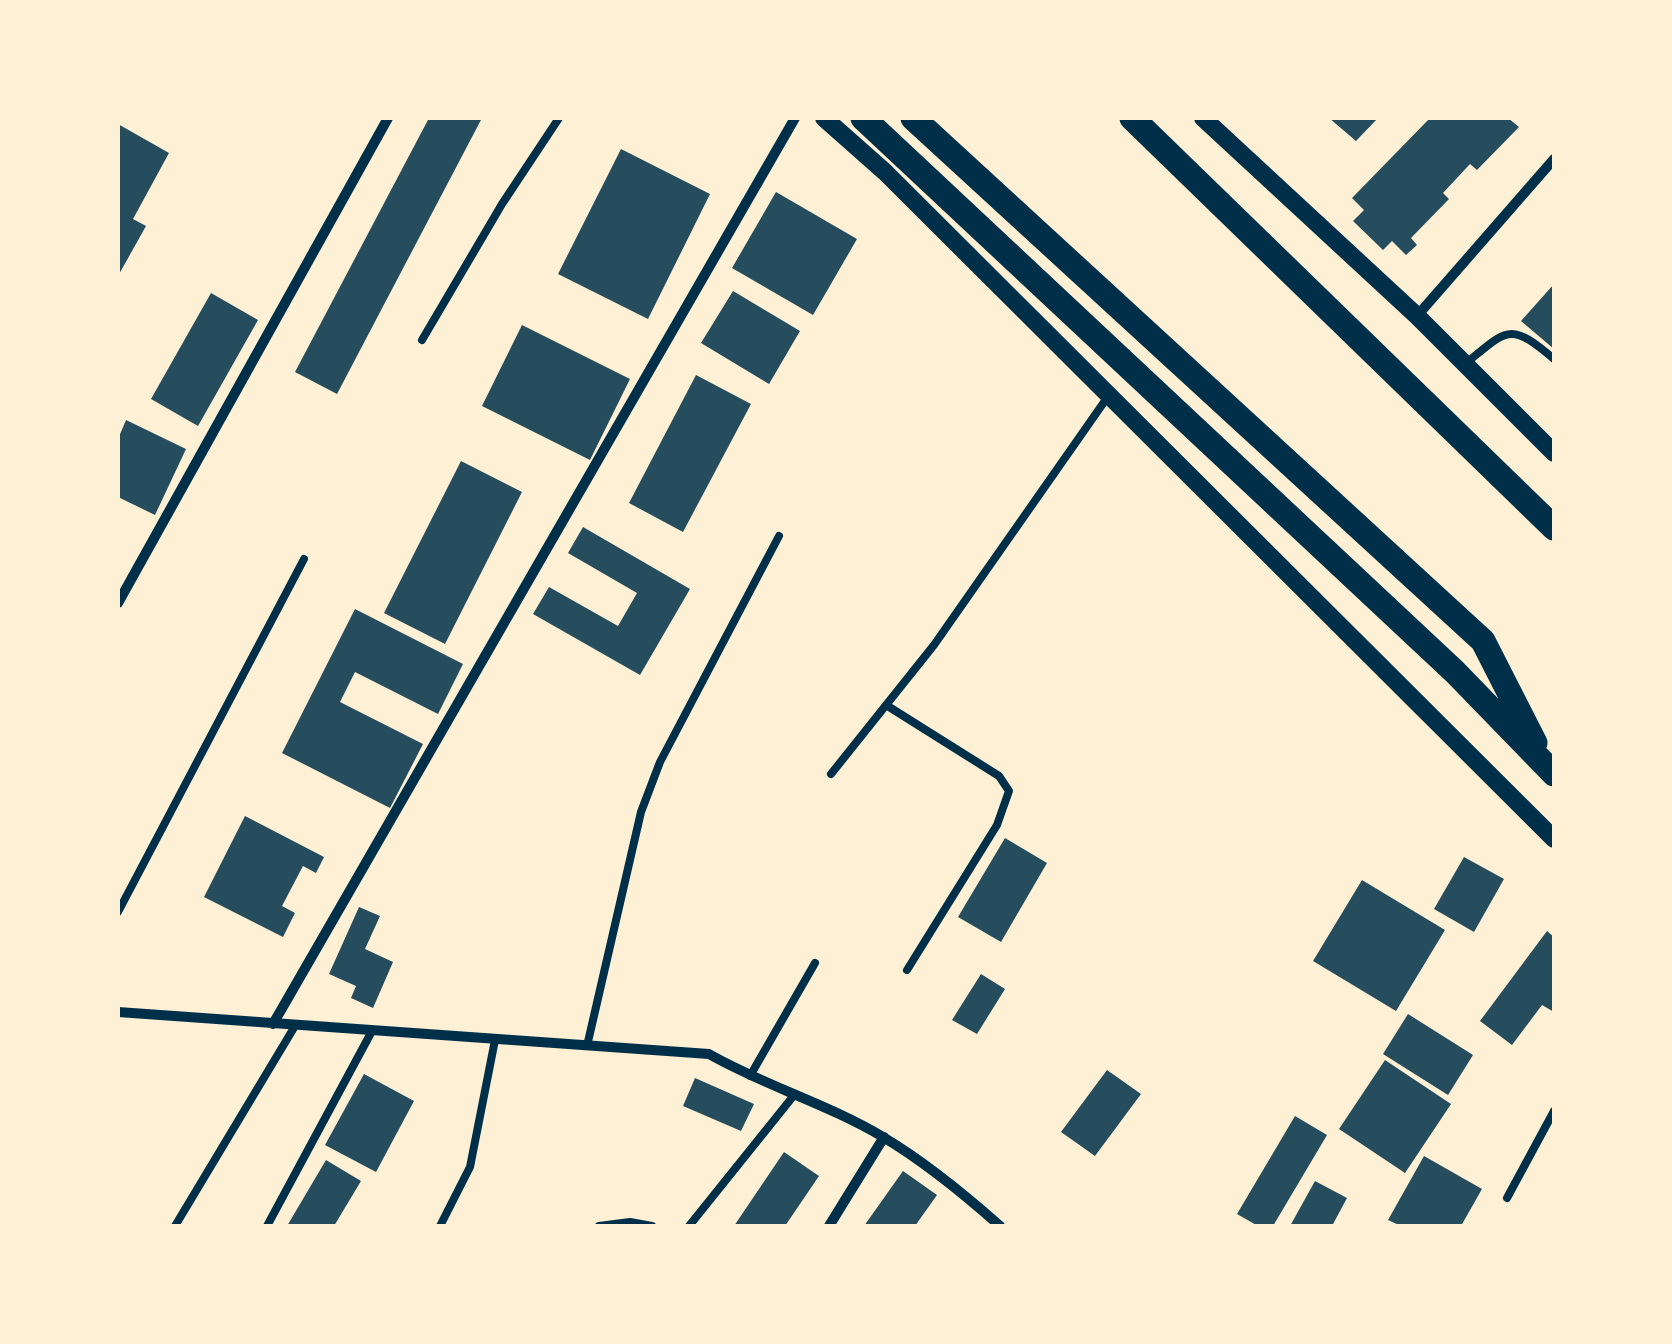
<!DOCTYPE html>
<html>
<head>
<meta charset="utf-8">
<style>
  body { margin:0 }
  #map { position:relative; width:1672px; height:1344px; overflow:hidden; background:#fdf0d5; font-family:"Nunito Sans",sans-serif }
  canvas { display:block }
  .frame { position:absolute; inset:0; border:120px solid #fdf0d5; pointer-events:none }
</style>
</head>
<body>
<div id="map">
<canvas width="1672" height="1344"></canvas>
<div class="frame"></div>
</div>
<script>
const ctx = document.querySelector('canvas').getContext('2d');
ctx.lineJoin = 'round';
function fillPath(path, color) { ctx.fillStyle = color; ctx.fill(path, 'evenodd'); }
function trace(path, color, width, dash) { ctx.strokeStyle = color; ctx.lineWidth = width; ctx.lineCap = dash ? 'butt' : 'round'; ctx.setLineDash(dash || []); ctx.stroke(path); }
fillPath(new Path2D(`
  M 429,118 L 482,118 L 337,394 L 295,372 Z
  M 1329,118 L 1378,118 L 1356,141 Z
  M 1430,118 L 1508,118 L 1519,127 L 1477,170 L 1470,164 L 1443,193 L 1449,199 L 1411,238 L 1417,245 L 1406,255 L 1392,241 L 1383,250 L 1353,221 L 1364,210 L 1352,198 Z
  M 118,124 L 169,153 L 133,219 L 146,226 L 118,276 Z
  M 621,149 L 710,194 L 648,319 L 558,274 Z
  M 776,192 L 857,239 L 813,315 L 732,268 Z
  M 1554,284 L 1554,349 L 1521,321 Z
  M 733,291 L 800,331 L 769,384 L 701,343 Z
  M 211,293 L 258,320 L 198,426 L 151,399 Z
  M 522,325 L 630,379 L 590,460 L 482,406 Z
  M 696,375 L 751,404 L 683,532 L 629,503 Z
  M 126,420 L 186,449 L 155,515 L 118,497 L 118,439 Z
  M 461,461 L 522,492 L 445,644 L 384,613 Z
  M 583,527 L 690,589 L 640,675 L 533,614 L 549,587 L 618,626 L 637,593 L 568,553 Z
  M 355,609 L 463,664 L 438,714 L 355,672 L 340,702 L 423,744 L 390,808 L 282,753 Z
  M 245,816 L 324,857 L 316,873 L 303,866 L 282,906 L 295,913 L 283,937 L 204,897 Z
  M 1005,838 L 1047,863 L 1001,942 L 958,917 Z
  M 1464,857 L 1504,879 L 1474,932 L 1434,909 Z
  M 1362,880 L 1445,930 L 1396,1011 L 1313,961 Z
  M 359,907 L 380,916 L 365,949 L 393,962 L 373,1008 L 351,998 L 356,986 L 329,974 Z
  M 1547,931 L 1554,937 L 1554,1012 L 1542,1005 L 1512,1045 L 1480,1021 Z
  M 981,974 L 1005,989 L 977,1034 L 952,1020 Z
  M 1408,1014 L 1473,1055 L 1448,1095 L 1383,1054 Z
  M 1385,1060 L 1451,1104 L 1405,1173 L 1339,1129 Z
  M 1107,1070 L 1141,1094 L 1095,1156 L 1061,1132 Z
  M 364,1074 L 414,1101 L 376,1172 L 325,1145 Z
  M 695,1078 L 754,1104 L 741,1131 L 683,1106 Z
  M 1295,1116 L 1327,1135 L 1273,1226 L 1258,1226 L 1237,1214 Z
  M 784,1152 L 819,1176 L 785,1226 L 734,1226 Z
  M 1424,1156 L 1482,1189 L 1461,1226 L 1401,1226 L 1388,1220 Z
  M 326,1160 L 361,1181 L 334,1226 L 287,1226 Z
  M 903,1171 L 937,1195 L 915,1226 L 864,1226 Z
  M 1315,1181 L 1347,1198 L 1332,1226 L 1290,1226 Z`), '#264d5e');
trace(new Path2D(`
  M 422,340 L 502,204 L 559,118
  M 1465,364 C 1508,329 1509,321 1554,359
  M 886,705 L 999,776 L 1009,791 L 997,825 L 907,970
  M 831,774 L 934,645 L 1109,395
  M 118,912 L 304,559
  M 587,1046 L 641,812 L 660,762 L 779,536
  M 750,1076 L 815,963
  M 1507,1198 L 1554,1111
  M 175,1226 L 295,1026
  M 267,1226 L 372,1031
  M 440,1226 L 470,1167 L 495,1040
  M 599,1226 L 630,1222 L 652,1226
  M 689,1226 L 795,1094`), '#003049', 8);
trace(new Path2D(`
  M 1417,316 L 1554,159
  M 118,603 L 388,118
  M 118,1012 L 709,1054 C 765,1086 828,1104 883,1137 C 925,1162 964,1194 1000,1226
  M 273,1024 L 795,118
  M 829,1226 L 884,1137`), '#003049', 10);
trace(new Path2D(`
  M 824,118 L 885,172 L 1554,839
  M 1203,118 L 1417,316 L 1554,453`), '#003049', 18);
trace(new Path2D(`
  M 863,118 L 1455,672 L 1554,774
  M 913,118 L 1483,641 L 1535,743
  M 1132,118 L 1554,528`), '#003049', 25);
</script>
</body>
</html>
